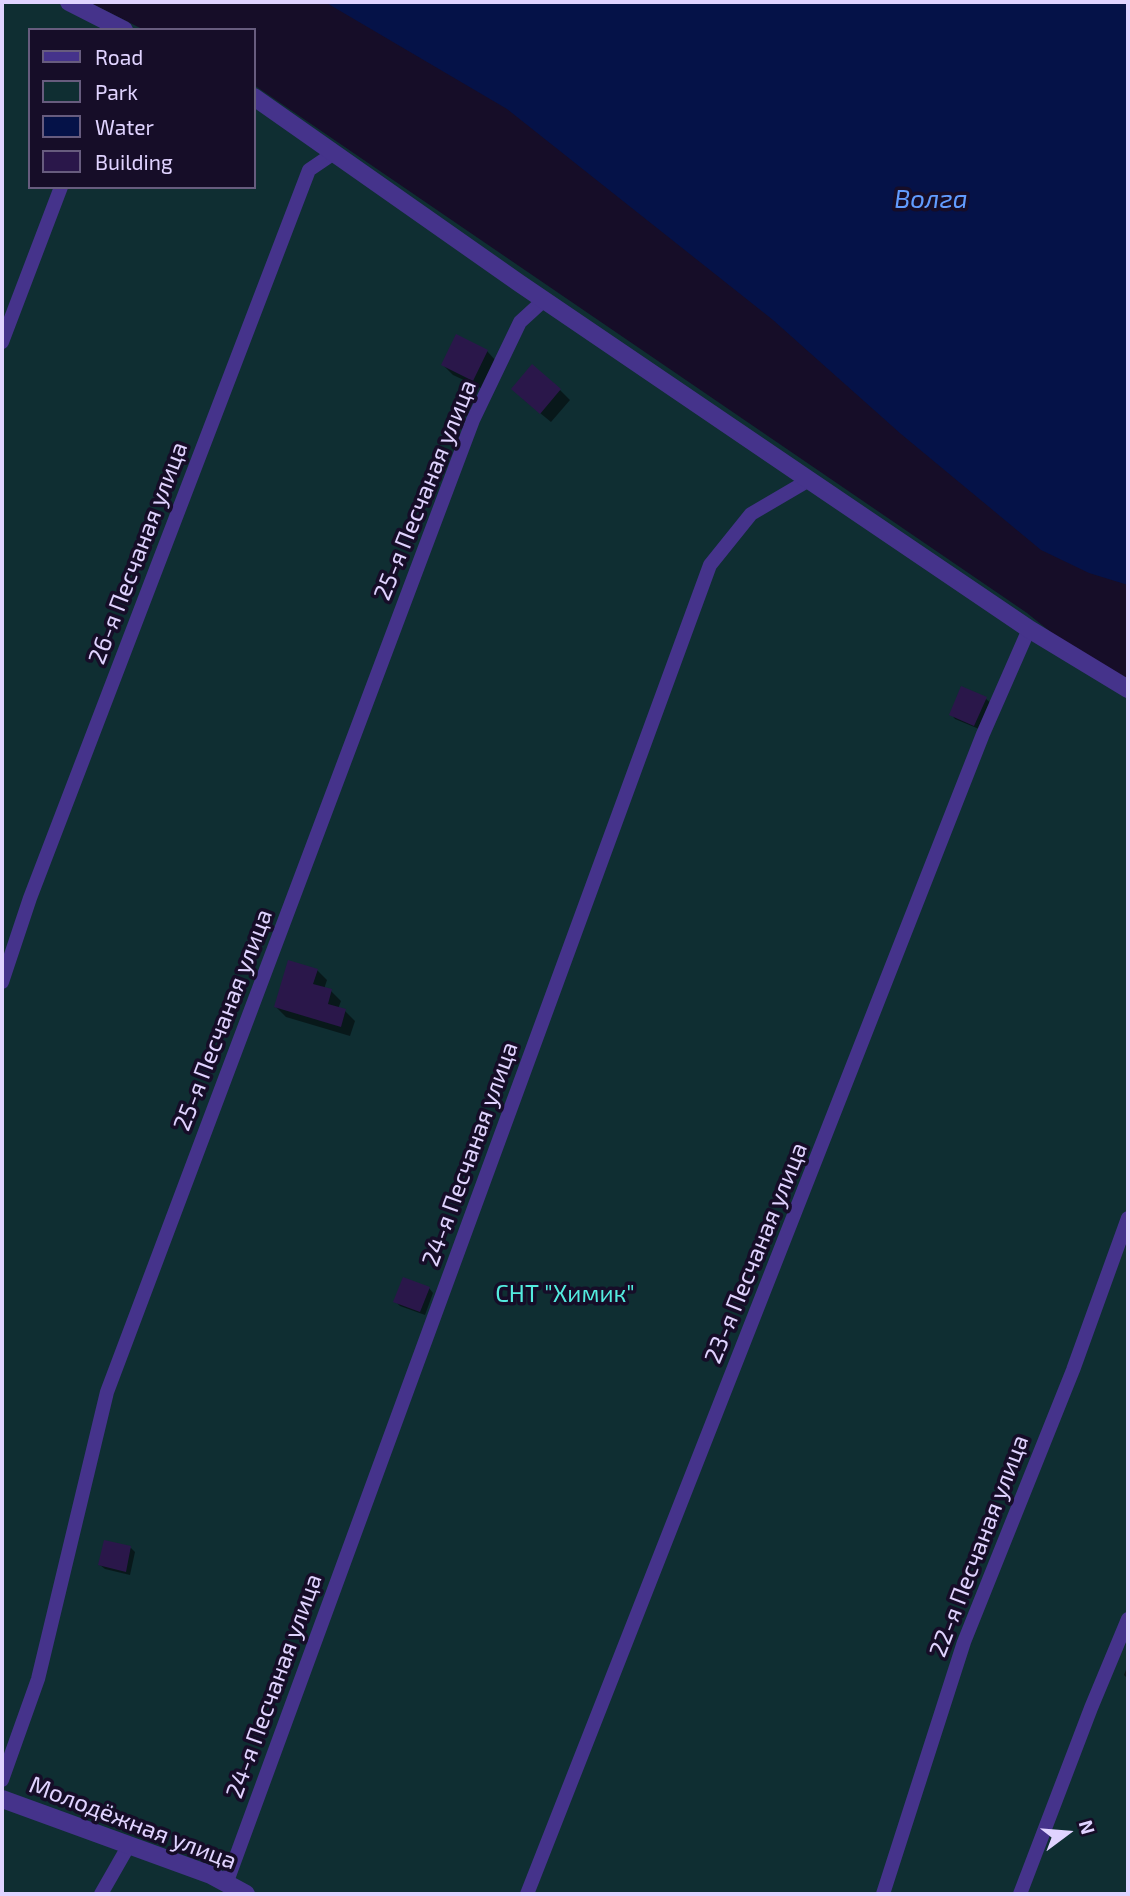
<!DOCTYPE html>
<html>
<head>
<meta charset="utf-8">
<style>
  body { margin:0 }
  #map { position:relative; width:1130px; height:1896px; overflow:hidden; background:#160d28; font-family:"Exo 2",sans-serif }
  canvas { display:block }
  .frame { position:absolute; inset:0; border:4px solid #e0d3ff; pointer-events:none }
  .legend { position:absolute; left:28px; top:28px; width:228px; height:161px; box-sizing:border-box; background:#160d28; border:2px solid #675c7e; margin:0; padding:9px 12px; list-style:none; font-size:21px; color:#e0d3ff }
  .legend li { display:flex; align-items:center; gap:14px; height:35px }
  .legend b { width:35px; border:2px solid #675c7e }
  .north { position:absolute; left:1032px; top:1798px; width:70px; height:70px; -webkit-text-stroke:5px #160d28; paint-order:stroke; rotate:74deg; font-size:19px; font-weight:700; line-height:28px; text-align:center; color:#e0d3ff }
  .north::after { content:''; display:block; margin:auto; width:24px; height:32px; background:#e0d3ff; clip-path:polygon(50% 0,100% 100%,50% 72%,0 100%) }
</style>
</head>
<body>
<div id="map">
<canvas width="1130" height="1896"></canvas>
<div class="frame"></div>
<ul class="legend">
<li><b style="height:9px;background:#45338b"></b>Road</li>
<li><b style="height:19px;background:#0f2e32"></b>Park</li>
<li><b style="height:19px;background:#051248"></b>Water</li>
<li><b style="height:19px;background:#2a174a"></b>Building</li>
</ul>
<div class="north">N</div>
</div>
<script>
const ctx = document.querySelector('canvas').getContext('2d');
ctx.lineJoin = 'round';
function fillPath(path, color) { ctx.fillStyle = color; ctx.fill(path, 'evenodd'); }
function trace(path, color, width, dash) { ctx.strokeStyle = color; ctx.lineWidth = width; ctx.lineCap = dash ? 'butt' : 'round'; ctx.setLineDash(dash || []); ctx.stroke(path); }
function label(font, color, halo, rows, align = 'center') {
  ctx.font = font + ' "Exo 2",sans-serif'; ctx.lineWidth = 7; ctx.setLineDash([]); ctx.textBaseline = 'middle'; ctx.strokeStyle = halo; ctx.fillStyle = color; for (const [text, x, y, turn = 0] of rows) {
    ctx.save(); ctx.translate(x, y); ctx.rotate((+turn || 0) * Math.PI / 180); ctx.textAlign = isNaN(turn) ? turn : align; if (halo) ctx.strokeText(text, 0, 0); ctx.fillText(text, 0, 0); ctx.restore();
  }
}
fillPath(new Path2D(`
  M 2,2 L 89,2 L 144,30 L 30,30 L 30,187 L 254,187 L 254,85 L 1027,613 L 1128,694 L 1128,1894 L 2,1894 Z`), '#0f2e32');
fillPath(new Path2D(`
  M 325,2 L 1128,2 L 1128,585 L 1089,573 L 1041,550 L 901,434 L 773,320 L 507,109 Z`), '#051248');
fillPath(new Path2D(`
  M 487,351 L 496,361 L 483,389 L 453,375 L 443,365 Z
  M 560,390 L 570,400 L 551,422 L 523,399 Z
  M 986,699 L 991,703 L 979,729 L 955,719 L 951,714 Z
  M 317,970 L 327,980 L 324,989 L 331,991 L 341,1001 L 338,1009 L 345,1011 L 355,1021 L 350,1036 L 286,1017 L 276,1007 Z
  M 429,1288 L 433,1293 L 425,1315 L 400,1306 L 395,1301 Z
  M 131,1548 L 135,1552 L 130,1575 L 105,1569 L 100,1565 Z
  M 1128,1664 L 1128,1679 L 1124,1675 Z`), '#0007');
fillPath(new Path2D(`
  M 456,334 L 488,350 L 473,381 L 441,365 Z
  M 532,364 L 561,389 L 540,414 L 511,389 Z
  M 961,686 L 987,697 L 974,726 L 949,715 Z
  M 288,960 L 318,969 L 313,984 L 332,989 L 328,1004 L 346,1009 L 341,1027 L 274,1007 Z
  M 403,1277 L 430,1287 L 420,1312 L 393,1302 Z
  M 104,1540 L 131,1546 L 126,1572 L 98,1565 Z`), '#2a174a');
trace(new Path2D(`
  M 2,342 L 61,187
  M 2,982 L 30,898 L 309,170 L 334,153
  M 2,1780 L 38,1679 L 107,1392 L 473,420 L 520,322 L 544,300
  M 226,1884 L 710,565 L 751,514 L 809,480
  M 101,1894 L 129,1845
  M 527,1894 L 983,734 L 1029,629
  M 883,1894 L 964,1642 L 1073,1370 L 1128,1218
  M 1020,1894 L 1091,1708 L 1128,1619`), '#45338b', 14);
trace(new Path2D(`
  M 69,2 L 124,30
  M 254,97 L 519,283 L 809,480 L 1029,629 L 1128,689
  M 2,1799 L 211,1875 L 246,1894`), '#45338b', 18);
label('24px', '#e0d3ff', '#160d28', [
  ["25-я Песчаная улица",425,490,-68],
  ["26-я Песчаная улица",138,553,-69],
  ["25-я Песчаная улица",223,1020,-69],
  ["24-я Песчаная улица",470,1154,-70],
  ["23-я Песчаная улица",756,1253,-68],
  ["22-я Песчаная улица",979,1546,-69],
  ["24-я Песчаная улица",274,1686,-70],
  ["Молодёжная улица",133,1823,21]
]);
label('24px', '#53ebde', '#160d28', [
  ["СНТ \"Химик\"",565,1294]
]);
label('italic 26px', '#619cff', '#160d28', [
  ["Волга",931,199]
]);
</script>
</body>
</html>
